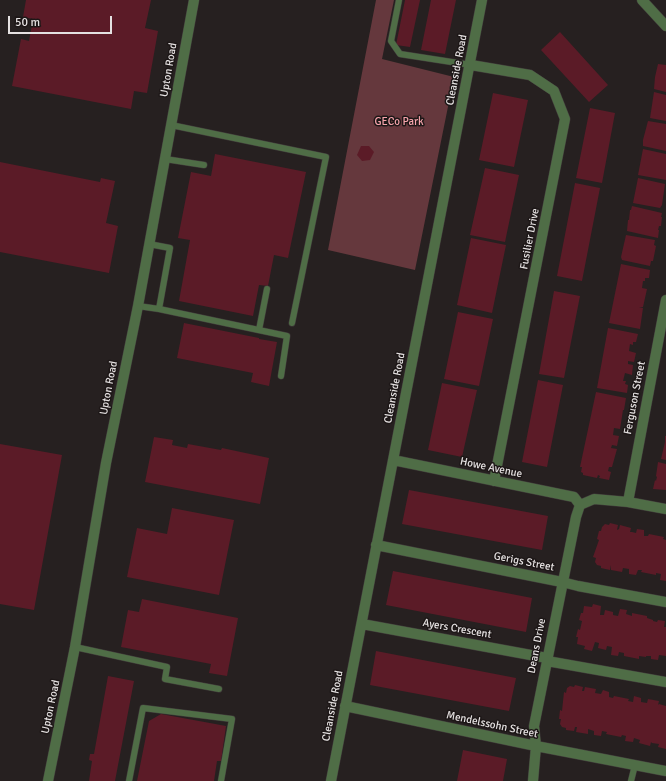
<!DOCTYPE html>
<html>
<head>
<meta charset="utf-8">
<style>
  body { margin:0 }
  #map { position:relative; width:666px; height:781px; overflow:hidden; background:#262020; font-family:Signika,sans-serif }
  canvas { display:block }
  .scale { position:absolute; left:8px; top:16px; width:104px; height:18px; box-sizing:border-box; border:2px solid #e5e1e1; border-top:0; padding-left:5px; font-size:12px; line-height:14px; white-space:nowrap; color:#e5e1e1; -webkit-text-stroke:3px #1d1717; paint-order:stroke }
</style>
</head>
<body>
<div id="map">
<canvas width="666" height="781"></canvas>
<div class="scale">50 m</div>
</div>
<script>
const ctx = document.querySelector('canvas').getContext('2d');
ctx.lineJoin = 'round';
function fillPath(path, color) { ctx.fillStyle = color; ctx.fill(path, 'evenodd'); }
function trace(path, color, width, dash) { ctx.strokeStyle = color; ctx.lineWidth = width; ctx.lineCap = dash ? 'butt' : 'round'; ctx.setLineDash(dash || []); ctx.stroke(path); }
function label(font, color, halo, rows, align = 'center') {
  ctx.font = font + ' Signika,sans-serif'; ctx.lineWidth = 3; ctx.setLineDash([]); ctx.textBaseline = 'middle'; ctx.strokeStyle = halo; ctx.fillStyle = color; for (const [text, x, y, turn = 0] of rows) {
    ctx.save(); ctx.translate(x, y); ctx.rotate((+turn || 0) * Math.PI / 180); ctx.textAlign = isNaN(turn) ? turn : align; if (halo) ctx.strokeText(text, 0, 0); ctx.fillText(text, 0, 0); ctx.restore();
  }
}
fillPath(new Path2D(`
  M 376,0 L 394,0 L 382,59 L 454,77 L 415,270 L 328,250 Z`), '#65383d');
fillPath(new Path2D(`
  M 26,0 L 151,0 L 145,28 L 158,31 L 147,93 L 134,91 L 131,109 L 12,86 L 21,39 L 29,41 L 33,19 L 23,17 Z
  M 405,0 L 420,0 L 410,47 L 396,45 Z
  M 431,0 L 456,0 L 445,54 L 421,50 Z
  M 560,32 L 608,85 L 589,102 L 541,50 Z
  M 658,64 L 666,65 L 666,92 L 654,89 L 655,77 Z
  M 654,92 L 666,95 L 666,121 L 650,118 Z
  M 493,93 L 528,100 L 514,167 L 479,160 Z
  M 590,108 L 615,113 L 602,183 L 576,178 Z
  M 648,121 L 666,124 L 666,151 L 643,146 L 643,140 Z
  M 361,146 L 369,146 L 374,152 L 370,160 L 362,161 L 357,155 Z
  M 643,149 L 666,154 L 666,180 L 638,175 Z
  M 215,154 L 306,172 L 288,258 L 274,255 L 268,286 L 259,285 L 253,316 L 179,301 L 190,240 L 178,238 L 191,172 L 211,176 Z
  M 0,162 L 100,182 L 101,178 L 115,181 L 106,223 L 118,226 L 109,273 L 0,252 Z
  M 485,168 L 519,175 L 505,242 L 470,235 Z
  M 638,178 L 665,184 L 662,205 L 660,208 L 633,203 Z
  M 575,183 L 600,188 L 582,281 L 557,276 Z
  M 632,206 L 662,213 L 661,217 L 662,217 L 661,226 L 659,226 L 658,230 L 659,230 L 658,238 L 627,231 L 628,220 L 629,220 L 630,210 L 631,210 Z
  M 626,235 L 655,240 L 654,245 L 656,246 L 653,261 L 651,261 L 650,266 L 622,260 L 621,257 Z
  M 471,238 L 506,245 L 492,313 L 457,305 Z
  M 621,264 L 650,270 L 649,278 L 645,278 L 645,281 L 643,281 L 642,288 L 647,289 L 643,307 L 639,307 L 643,308 L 640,329 L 609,323 Z
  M 554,291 L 580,296 L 564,378 L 539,374 Z
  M 458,312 L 493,319 L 479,386 L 444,379 Z
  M 184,323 L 259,338 L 259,339 L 277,342 L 269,386 L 251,382 L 253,373 L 177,358 Z
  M 608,328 L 638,334 L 636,342 L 633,342 L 633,345 L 630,344 L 629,351 L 636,353 L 634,362 L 628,361 L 628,364 L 633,365 L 632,375 L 625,373 L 623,381 L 626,381 L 625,384 L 628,385 L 627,393 L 597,388 Z
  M 538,380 L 563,385 L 547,467 L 522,462 Z
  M 442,383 L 477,390 L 462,457 L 428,450 Z
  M 596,392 L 626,398 L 624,410 L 623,410 L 620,429 L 614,428 L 613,435 L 619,436 L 617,446 L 612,445 L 611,448 L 617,449 L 612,467 L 609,467 L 608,471 L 611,472 L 609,480 L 599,478 L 600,476 L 598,475 L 597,478 L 583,475 L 583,473 L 581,472 L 582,467 L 580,467 Z
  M 665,436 L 666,436 L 666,460 L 661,459 L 665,442 Z
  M 154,437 L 173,440 L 172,445 L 187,448 L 188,444 L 221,450 L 222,448 L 269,458 L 260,504 L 145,482 Z
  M 0,444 L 62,455 L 34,610 L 0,604 Z
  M 658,462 L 666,464 L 666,490 L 653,489 L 655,480 L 656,481 L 657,477 L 656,476 Z
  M 409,490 L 548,516 L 542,550 L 402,524 Z
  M 172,508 L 234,520 L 219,595 L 127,577 L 137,528 L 167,534 Z
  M 610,523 L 618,525 L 617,530 L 619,529 L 620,525 L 631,528 L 630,532 L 632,532 L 636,533 L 637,529 L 644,530 L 644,536 L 648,536 L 649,534 L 664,537 L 663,539 L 666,540 L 666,581 L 660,580 L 661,574 L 656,573 L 656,575 L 641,572 L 642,570 L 638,570 L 636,575 L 629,574 L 629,569 L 623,568 L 622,572 L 611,570 L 611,565 L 610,570 L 601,568 L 601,566 L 597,565 L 595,562 L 596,558 L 593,557 L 599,540 L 597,539 L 599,531 L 601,531 L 602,527 L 605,524 L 609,525 Z
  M 393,571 L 532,598 L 526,632 L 386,605 Z
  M 142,599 L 238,618 L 227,676 L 209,673 L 211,664 L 121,647 L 128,610 L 139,612 Z
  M 593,604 L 601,606 L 600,615 L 604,615 L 605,610 L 613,612 L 613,615 L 618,616 L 620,609 L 627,610 L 626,614 L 632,616 L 632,613 L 647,616 L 647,618 L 653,620 L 653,621 L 657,622 L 658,620 L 665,621 L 664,627 L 666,627 L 666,656 L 659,655 L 658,660 L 651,659 L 651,656 L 646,656 L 646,657 L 639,656 L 639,659 L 624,656 L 624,653 L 619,652 L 618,656 L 611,655 L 612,647 L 607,646 L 606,650 L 598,648 L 599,643 L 595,642 L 592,651 L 584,649 L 585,646 L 577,644 L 578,637 L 576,637 L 578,629 L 580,630 L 582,621 L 579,620 L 581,613 L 583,613 L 584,606 L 592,607 Z
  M 376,651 L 516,678 L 509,711 L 370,685 Z
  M 108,676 L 134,681 L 115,781 L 89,781 L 92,761 L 89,760 L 90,754 L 94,754 Z
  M 575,685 L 583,687 L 582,691 L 584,691 L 585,687 L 596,689 L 595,693 L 601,694 L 603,690 L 609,692 L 609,697 L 613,698 L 614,696 L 629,699 L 628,701 L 633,702 L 634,696 L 641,698 L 641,702 L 647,703 L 648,699 L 659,701 L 658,705 L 659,704 L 666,706 L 666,749 L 658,747 L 659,744 L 652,743 L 651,742 L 650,746 L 639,743 L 640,740 L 634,738 L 633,742 L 625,741 L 626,736 L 622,735 L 621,737 L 606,734 L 607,732 L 602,731 L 601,736 L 594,735 L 594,731 L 588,729 L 588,734 L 576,732 L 577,727 L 575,727 L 574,731 L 566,730 L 566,728 L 562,727 L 560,724 L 561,719 L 559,719 L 560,710 L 562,711 L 564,692 L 566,693 L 567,688 L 570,686 L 574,687 Z
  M 161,714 L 226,726 L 221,761 L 217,761 L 214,781 L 137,781 L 149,721 Z
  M 463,750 L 507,759 L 503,781 L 457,781 Z`), '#5b1b27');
const service = new Path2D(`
  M 399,0 L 391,41 L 400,54 L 471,65
  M 171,125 L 326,157 L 292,323
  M 165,159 L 204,165
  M 138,306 L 159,309 L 170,248 L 149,244
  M 159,309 L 287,336 L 281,376
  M 259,330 L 267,289
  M 75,647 L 167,667 L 165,679 L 219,689
  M 129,781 L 143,708 L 232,719 L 221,781
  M 631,781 L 635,765`);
const minor = new Path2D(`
  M 642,0 L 666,26
  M 471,65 L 530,75 L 554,91 L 565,119 L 494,481
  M 393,460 L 574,497 L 580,505
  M 628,502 L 666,300
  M 376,545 L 562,582 L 578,586 L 666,602
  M 362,624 L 547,658
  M 547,661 L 666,682
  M 345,706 L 536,746 L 666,771
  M 48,781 L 75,647 L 106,463 L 138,306 L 194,0
  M 331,781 L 482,0
  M 533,781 L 536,746 L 534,726 L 576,517 L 580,505 L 594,499 L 628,502 L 666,509`);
trace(service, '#413b3b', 7);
trace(minor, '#413b3b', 11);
trace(service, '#4f6d46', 6);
trace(minor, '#4f6d46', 10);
label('11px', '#e5e1e1', '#1d1717', [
  ["Upton Road",169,70,-80],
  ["Cleanside Road",457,70,-79],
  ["Fusilier Drive",530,239,-79],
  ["Upton Road",109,388,-79],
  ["Cleanside Road",395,388,-79],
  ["Ferguson Street",635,398,-79],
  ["Howe Avenue",491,468,12],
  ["Gerigs Street",524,562,11],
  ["Ayers Crescent",457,629,10],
  ["Deans Drive",537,646,-79],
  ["Cleanside Road",333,706,-79],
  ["Upton Road",51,707,-78],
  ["Mendelssohn Street",492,725,12]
]);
label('11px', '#f7a5ad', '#1d1717', [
  ["GECo Park",399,122]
]);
</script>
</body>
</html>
